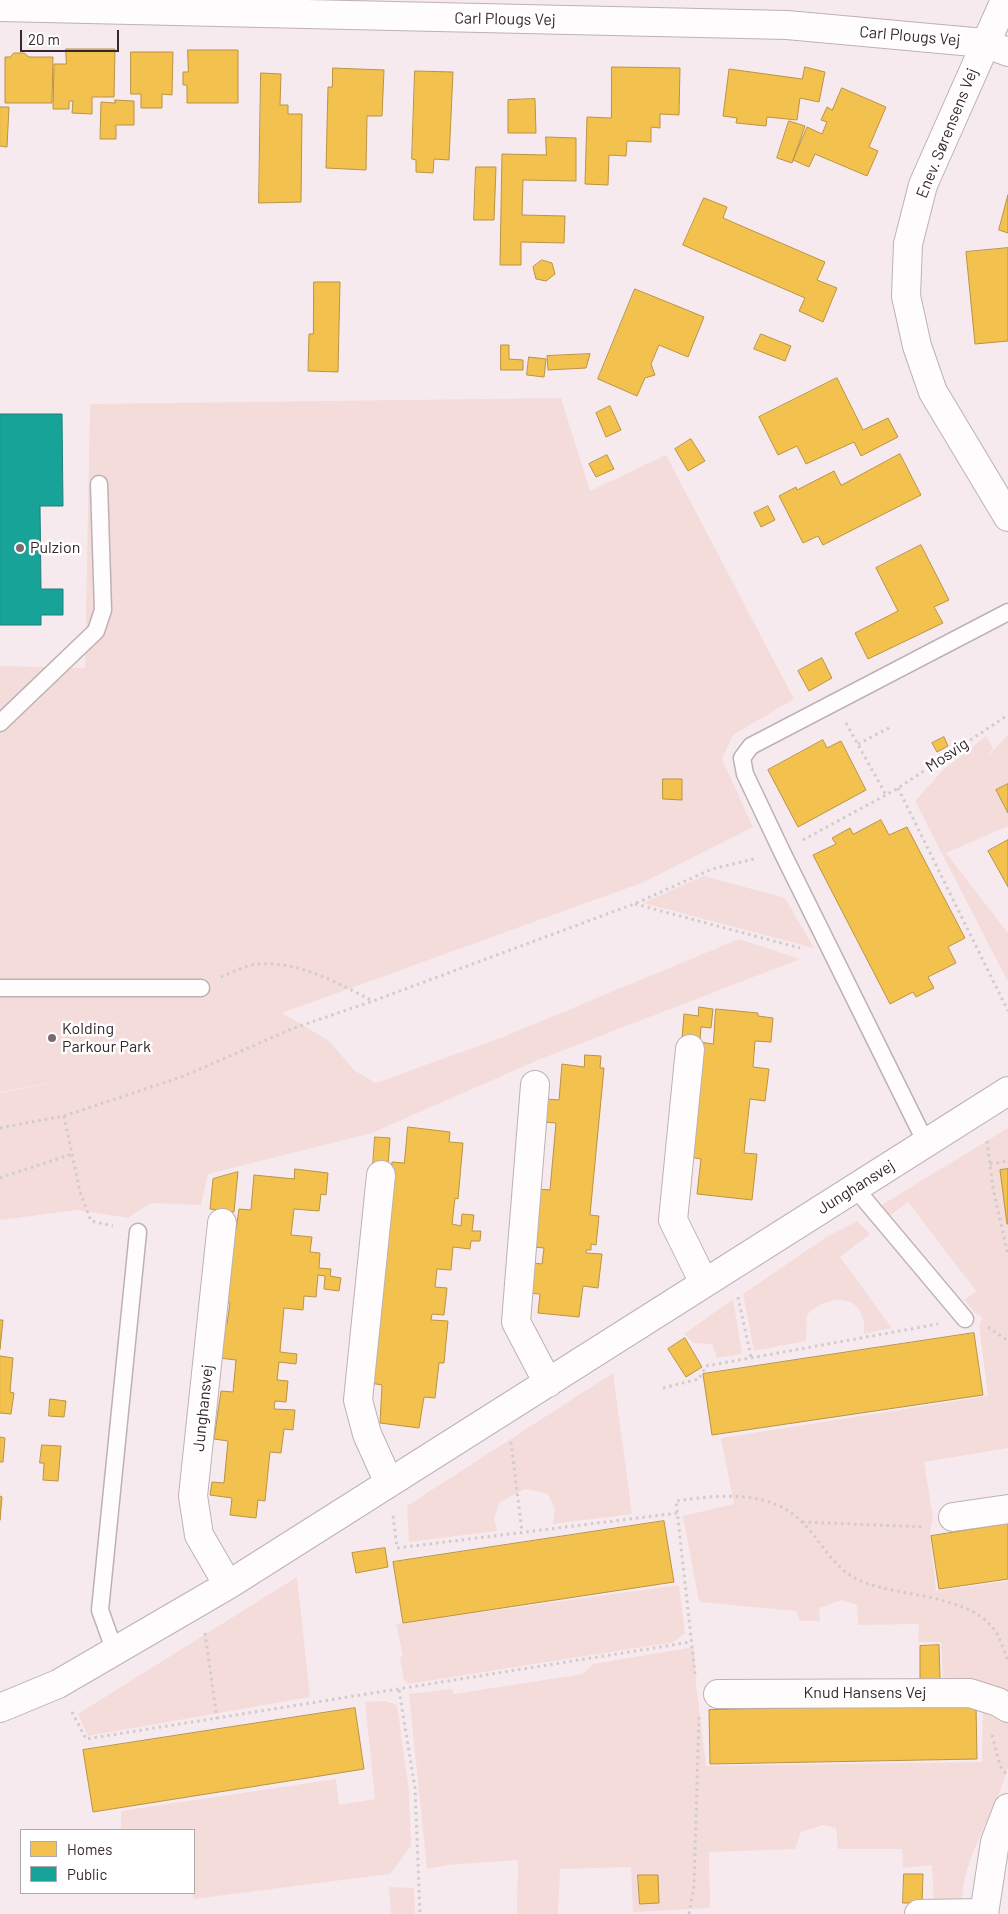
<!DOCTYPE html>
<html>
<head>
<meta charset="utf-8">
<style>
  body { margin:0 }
  #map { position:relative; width:1008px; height:1914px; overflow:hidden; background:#f7eaee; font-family:Barlow,sans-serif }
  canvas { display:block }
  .legend { position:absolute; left:20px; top:1829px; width:175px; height:65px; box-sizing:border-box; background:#fff; border:1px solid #afa9ab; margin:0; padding:6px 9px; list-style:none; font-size:15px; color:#36272c }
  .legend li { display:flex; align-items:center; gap:10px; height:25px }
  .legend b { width:25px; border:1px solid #afa9ab }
  .scale { position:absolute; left:20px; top:30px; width:99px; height:22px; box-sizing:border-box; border:2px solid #36272c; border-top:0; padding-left:6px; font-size:15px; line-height:18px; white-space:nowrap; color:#36272c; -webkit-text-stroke:4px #fff; paint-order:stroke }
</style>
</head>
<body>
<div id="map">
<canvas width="1008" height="1914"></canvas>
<ul class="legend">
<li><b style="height:14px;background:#f2c14e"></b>Homes</li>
<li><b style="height:14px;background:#17a398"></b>Public</li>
</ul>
<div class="scale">20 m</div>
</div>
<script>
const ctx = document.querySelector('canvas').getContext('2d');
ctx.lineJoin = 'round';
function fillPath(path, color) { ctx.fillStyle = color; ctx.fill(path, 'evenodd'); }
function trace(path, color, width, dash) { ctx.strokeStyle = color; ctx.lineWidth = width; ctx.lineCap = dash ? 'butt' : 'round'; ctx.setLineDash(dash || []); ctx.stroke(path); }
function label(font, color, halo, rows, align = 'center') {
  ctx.font = font + ' Barlow,sans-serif'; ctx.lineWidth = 5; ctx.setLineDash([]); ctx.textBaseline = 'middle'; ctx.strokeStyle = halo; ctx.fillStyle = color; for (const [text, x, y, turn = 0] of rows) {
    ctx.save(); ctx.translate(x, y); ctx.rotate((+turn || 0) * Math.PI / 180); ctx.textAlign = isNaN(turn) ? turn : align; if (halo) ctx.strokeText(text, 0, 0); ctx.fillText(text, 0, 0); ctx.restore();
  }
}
fillPath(new Path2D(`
  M 561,398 L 590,491 L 666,455 L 794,699 L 733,735 L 722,759 L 753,827 L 644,882 L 282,1013 L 328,1040 L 355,1071 L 376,1083 L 503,1037 L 739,939 L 800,959 L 538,1060 L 372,1133 L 208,1174 L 201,1205 L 151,1203 L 128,1218 L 78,1210 L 0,1220 L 0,1093 L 73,1078 L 0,1092 L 0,666 L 85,668 L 90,404 Z
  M 1008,735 L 1008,826 L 946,853 L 1008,933 L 1008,982 L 915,801 L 943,770 L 986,736 L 993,748 L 988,756 Z
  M 704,876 L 785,898 L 814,948 L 643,903 Z
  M 1008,1128 L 1008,1448 L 924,1462 L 933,1518 L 930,1532 L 936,1591 L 1008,1581 L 1008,1696 L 943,1680 L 941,1642 L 918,1642 L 919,1624 L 858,1625 L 857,1605 L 842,1600 L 819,1608 L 820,1621 L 800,1621 L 796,1611 L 699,1602 L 683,1516 L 734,1504 L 721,1438 L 988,1396 L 979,1325 L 983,1318 L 974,1312 L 965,1300 L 976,1291 L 908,1202 L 888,1217 L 880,1206 Z
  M 857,1221 L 870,1234 L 840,1257 L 892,1328 L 864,1334 C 864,1329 865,1323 863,1319 C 856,1290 821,1299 807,1315 L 806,1341 L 754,1351 L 743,1294 L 825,1238 Z
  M 733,1299 L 742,1354 L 717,1358 L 712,1344 L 694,1343 L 684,1334 Z
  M 613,1373 L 632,1514 L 553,1524 L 555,1508 L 547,1493 L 525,1489 L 500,1502 L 494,1518 L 497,1531 L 409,1542 L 407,1506 Z
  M 297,1577 L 310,1697 L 88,1736 L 78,1714 Z
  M 679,1585 L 685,1633 L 674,1642 L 408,1684 L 407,1681 L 404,1681 L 400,1657 L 403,1656 L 396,1624 Z
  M 694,1647 L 696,1683 L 706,1766 L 982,1762 L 983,1706 L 1008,1721 C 1008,1735 1008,1753 1008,1767 C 997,1812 962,1856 962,1903 L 934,1902 L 932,1865 L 903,1868 L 902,1849 L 838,1849 L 836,1828 L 823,1825 L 801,1832 L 795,1849 L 709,1852 L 710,1908 L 633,1912 L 631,1867 L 560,1869 L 558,1914 L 517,1914 L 518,1860 L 448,1865 L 427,1869 L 409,1694 L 452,1689 L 454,1694 L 583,1674 L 593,1664 Z
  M 385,1701 L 397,1705 L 409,1791 L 411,1846 L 390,1874 L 193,1899 L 194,1830 L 121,1830 L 121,1811 L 336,1779 L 339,1805 L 375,1799 L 365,1702 Z
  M 389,1887 L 414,1888 L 415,1914 L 391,1914 Z`), '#f4dcda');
const homes = new Path2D(`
  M 66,49 L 115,49 L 114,97 L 92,97 L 92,114 L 72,113 L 73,101 L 69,101 L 69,109 L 53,109 L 54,64 L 66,64 Z
  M 188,50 L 238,50 L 238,103 L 187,103 L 187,85 L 183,85 L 183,72 L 188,72 Z
  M 131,52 L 173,52 L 172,95 L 162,94 L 162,108 L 141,108 L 141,94 L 131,94 Z
  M 14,53 L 24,53 L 29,57 L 53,57 L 52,103 L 5,103 L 5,57 L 10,57 Z
  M 612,67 L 680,68 L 679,115 L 660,114 L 660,128 L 651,127 L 651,142 L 627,141 L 626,156 L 609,155 L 608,185 L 585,184 L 587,117 L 611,118 Z
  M 805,67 L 825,72 L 819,102 L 800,98 L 797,120 L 767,117 L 766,126 L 736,123 L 737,118 L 723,116 L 729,69 L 802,79 Z
  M 333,68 L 384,70 L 382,116 L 367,116 L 366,170 L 326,168 L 328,87 L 332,87 Z
  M 415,71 L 453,72 L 449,160 L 434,159 L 433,173 L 416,172 L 416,160 L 412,159 Z
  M 261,73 L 281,74 L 280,105 L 288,105 L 288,114 L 302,114 L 301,202 L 259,203 Z
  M 842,88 L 886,107 L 869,147 L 878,151 L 867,176 L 815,154 L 809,167 L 793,160 L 807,127 L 822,134 L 827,122 L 821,120 L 827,107 L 832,110 Z
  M 535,99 L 536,133 L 508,133 L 508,100 Z
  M 115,100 L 134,101 L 134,125 L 116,125 L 116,139 L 100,139 L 101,102 L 115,103 Z
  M 0,107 L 9,107 L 7,147 L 0,146 Z
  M 789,121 L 805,126 L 792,163 L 777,158 Z
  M 546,137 L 576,138 L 576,181 L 523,180 L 522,215 L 565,216 L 564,243 L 521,242 L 521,265 L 500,265 L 502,154 L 546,155 Z
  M 476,167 L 496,167 L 494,220 L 474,220 Z
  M 1008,195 L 1008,233 L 999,230 Z
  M 704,198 L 727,207 L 723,218 L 825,262 L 817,280 L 837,288 L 823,322 L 799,311 L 805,298 L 683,245 Z
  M 1008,248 L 1008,341 L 975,344 L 966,252 Z
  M 542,260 L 552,263 L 555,274 L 546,281 L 536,279 L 533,267 Z
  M 314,282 L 340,282 L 338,372 L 308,371 L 309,334 L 313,334 Z
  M 635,289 L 704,317 L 688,357 L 659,345 L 651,364 L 655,375 L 645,378 L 637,396 L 598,379 Z
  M 761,334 L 791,346 L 785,361 L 754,349 Z
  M 501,345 L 509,345 L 509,359 L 523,360 L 523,370 L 501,370 Z
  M 590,354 L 586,368 L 548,370 L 547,356 Z
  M 529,357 L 546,359 L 544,377 L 527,375 Z
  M 837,378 L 863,430 L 888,418 L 898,437 L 861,456 L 854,442 L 806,464 L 797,446 L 778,455 L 759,417 Z
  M 610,406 L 621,430 L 606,437 L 596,413 Z
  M 691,439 L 705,461 L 688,471 L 675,449 Z
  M 900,454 L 921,495 L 823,545 L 818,536 L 803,543 L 779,496 L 796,487 L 797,490 L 834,471 L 841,485 Z
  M 607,455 L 614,469 L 596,477 L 589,464 Z
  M 768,506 L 775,520 L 761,527 L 754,513 Z
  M 921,545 L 949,600 L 934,607 L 943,623 L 868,659 L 855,633 L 898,611 L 876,568 Z
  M 822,658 L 832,678 L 809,691 L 798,671 Z
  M 944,737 L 948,746 L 937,752 L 932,743 Z
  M 823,740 L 827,748 L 841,741 L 866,790 L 798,827 L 768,770 Z
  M 663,779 L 682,779 L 682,800 L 663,799 Z
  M 1008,784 L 1008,813 L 996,790 Z
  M 881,820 L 889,835 L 907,827 L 965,938 L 948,947 L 956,963 L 928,977 L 934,988 L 916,997 L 913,992 L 890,1004 L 813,855 L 836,844 L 832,838 L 850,828 L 853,834 Z
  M 1008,840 L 1008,887 L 988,851 Z
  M 699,1007 L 713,1009 L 711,1028 L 701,1027 L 700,1040 L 682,1038 L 684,1014 L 698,1016 Z
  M 716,1009 L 758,1013 L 758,1016 L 773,1018 L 771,1042 L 755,1041 L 753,1067 L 769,1069 L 765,1101 L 750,1099 L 744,1153 L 757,1154 L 752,1200 L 697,1194 L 701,1159 L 689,1157 L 700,1042 L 713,1044 Z
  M 585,1055 L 601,1056 L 600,1068 L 604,1068 L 590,1215 L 599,1216 L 596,1245 L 591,1244 L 591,1250 L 586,1250 L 586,1253 L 602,1254 L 598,1288 L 583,1286 L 579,1317 L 538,1313 L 540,1294 L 527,1293 L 527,1262 L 542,1264 L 544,1248 L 532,1247 L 538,1189 L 550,1190 L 556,1123 L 544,1122 L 546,1099 L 559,1100 L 562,1064 L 584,1067 Z
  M 408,1127 L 450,1132 L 449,1142 L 463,1143 L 458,1199 L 455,1198 L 452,1224 L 461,1226 L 462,1214 L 474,1215 L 472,1231 L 481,1231 L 480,1241 L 471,1241 L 470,1249 L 453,1247 L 451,1270 L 437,1269 L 435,1287 L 447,1288 L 444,1315 L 432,1314 L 431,1320 L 448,1321 L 444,1363 L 439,1363 L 435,1398 L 424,1397 L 419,1428 L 380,1423 L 382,1385 L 370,1383 L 392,1162 L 404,1163 Z
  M 375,1137 L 390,1138 L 388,1166 L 373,1165 Z
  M 295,1169 L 328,1173 L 326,1195 L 321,1194 L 319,1211 L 294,1209 L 291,1235 L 312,1237 L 310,1252 L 320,1253 L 319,1268 L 331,1269 L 330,1276 L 341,1278 L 339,1291 L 324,1289 L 325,1276 L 318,1275 L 316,1297 L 304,1296 L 303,1310 L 284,1308 L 280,1352 L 297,1354 L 296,1364 L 279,1362 L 277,1380 L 288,1381 L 286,1402 L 275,1401 L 274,1409 L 295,1410 L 293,1430 L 284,1429 L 281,1453 L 270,1452 L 265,1501 L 258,1500 L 256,1518 L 230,1515 L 232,1498 L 210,1495 L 212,1482 L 224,1483 L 228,1441 L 214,1439 L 221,1391 L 233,1392 L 236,1360 L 219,1358 L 223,1323 L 227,1324 L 230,1303 L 225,1302 L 232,1230 L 236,1230 L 239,1209 L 251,1210 L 254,1175 L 294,1179 Z
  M 1008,1169 L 1008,1224 L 1007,1224 L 1000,1170 Z
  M 238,1172 L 234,1212 L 210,1209 L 213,1179 Z
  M 0,1320 L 3,1320 L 0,1349 Z
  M 974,1333 L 983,1395 L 712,1435 L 703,1374 Z
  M 685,1338 L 702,1367 L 686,1377 L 668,1349 Z
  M 0,1356 L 13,1358 L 10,1392 L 14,1393 L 11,1414 L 0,1413 Z
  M 50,1399 L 66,1401 L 64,1417 L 49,1416 Z
  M 0,1437 L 5,1438 L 3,1462 L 0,1462 Z
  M 42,1445 L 61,1446 L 58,1481 L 43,1480 L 44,1463 L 40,1463 Z
  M 0,1496 L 2,1497 L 0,1520 Z
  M 664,1521 L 674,1582 L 403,1623 L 393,1562 Z
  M 1008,1524 L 1008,1579 L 939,1589 L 931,1536 Z
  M 385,1548 L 388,1567 L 356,1573 L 352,1553 Z
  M 939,1645 L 940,1679 L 920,1680 L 920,1646 Z
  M 976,1705 L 977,1759 L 710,1764 L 709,1710 Z
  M 355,1708 L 364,1769 L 93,1812 L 83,1750 Z
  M 904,1874 L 923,1874 L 922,1903 L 903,1903 Z
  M 638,1875 L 658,1875 L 659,1903 L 640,1904 Z`);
fillPath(homes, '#f2c14e');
trace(homes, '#ba9344', 1);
const public = new Path2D(`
  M 0,414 L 62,414 L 63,506 L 40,506 L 41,589 L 63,589 L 63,615 L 41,615 L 41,625 L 0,625 Z`);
fillPath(public, '#17a398');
trace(public, '#207e78', 1);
const lane = new Path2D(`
  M 0,723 L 96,631 L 103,610 L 99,484
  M 0,988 L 201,988
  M 926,1143 L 782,852 L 745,774 L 742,758 L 751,746 L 1008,612
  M 855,1188 L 965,1319
  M 115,1652 L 100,1610 L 138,1232`);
const street = new Path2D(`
  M 1005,0 L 923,185 L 908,244 L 906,296 L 917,346 L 933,392 L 1008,517
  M 0,7 L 787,25 L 984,43 L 1008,52
  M 690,1049 L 673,1220 L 704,1283
  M 535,1085 L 516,1322 L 548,1383
  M 381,1175 L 358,1400 L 367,1434 L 389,1483
  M 222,1223 L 193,1496 L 199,1535 L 228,1585
  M 953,1517 L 1008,1509
  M 718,1694 L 970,1693 L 998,1702 L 1008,1708
  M 0,1708 L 58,1684 L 228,1585 L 1008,1091
  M 919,1914 L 984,1913
  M 984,1914 L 995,1842 L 1008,1808`);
trace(lane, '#beb1b5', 19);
trace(street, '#beb1b5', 30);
trace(new Path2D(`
  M 846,723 L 886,795
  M 858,744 L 891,727
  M 898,788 L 1008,1011
  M 803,840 L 895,790 L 1008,715
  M 635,904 L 800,948
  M 221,977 C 232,972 247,965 258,964 C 300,961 337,983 373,1001
  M 64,1116 L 80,1192 L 91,1221 L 113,1226
  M 0,1128 L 64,1116 L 184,1076 L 294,1028 L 373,1001 L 634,904 L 712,869 L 758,858
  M 987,1141 L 993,1188 L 1008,1256
  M 990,1164 L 1008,1161
  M 0,1178 L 72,1154
  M 738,1297 L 751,1357
  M 988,1327 L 1008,1341
  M 663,1388 L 699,1379 L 706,1366 L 938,1324
  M 511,1442 L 522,1532
  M 393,1516 L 397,1548 L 678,1513
  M 802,1522 L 924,1527
  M 205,1633 L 217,1719
  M 695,1674 L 676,1501 C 718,1495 770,1489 802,1522 C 822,1542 833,1569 861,1581 C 898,1597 972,1594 996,1632 C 1001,1640 1004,1652 1008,1660
  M 399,1690 L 415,1788 L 420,1914
  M 72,1712 L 86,1739 L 691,1642
  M 992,1735 L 1000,1766 L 1008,1776
  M 689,1914 L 694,1886 L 699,1717`), '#d1cbcd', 3, [2.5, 4]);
trace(lane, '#fefcfc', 16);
trace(street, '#fefcfc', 28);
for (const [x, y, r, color] of [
  [20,548,5,"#7a6b70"],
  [52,1038,5,"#7a6b70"]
]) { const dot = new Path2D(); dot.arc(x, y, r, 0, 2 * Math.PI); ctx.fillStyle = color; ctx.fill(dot); trace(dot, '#fff', 2); }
label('16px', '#36272c', '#fff', [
  ["Carl Plougs Vej",505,19,1],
  ["Carl Plougs Vej",910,36,5],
  ["Enev. Sørensens Vej",947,133,-68],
  ["Mosvig",947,755,-34],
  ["Junghansvej",856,1187,-32],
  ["Junghansvej",203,1408,-84],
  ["Knud Hansens Vej",865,1693]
]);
label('16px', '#36272c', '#fff', [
  ["Pulzion",30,548],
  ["Kolding",62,1029],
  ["Parkour Park",62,1047]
], 'left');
</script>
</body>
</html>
